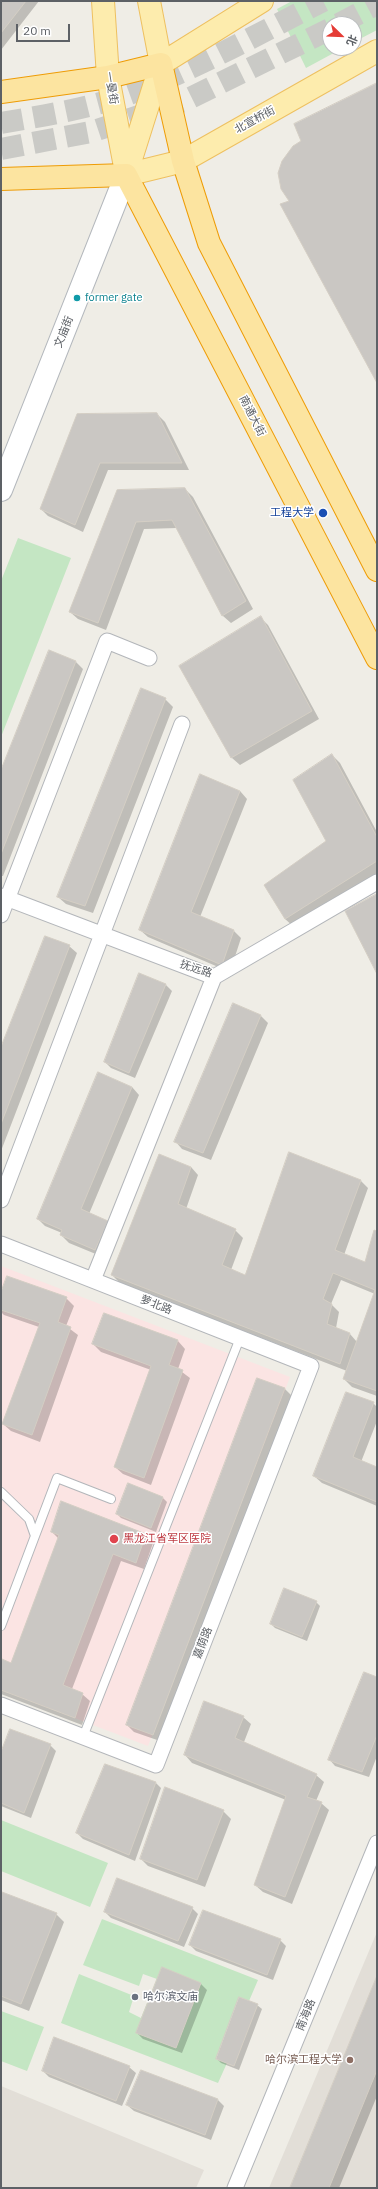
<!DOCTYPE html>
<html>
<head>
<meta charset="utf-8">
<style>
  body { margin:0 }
  #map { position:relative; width:378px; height:2189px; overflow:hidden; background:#efede6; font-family:"IBM Plex Sans","Noto Sans SC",sans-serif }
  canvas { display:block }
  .frame { position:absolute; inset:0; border:2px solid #5d6166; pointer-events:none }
  .north { position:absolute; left:322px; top:16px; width:40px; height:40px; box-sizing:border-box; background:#fff; border:1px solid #bec0c2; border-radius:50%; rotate:113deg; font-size:11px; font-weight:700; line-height:16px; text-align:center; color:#5d6166 }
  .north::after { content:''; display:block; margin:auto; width:14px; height:18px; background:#e53c36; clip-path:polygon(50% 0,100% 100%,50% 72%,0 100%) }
  .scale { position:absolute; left:16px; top:24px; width:54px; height:18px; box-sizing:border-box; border:2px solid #5d6166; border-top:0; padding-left:5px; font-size:12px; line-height:14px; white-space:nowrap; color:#5d6166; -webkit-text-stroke:3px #fff; paint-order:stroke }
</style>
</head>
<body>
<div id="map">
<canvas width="378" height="2189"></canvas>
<div class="frame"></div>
<div class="north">北</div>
<div class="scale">20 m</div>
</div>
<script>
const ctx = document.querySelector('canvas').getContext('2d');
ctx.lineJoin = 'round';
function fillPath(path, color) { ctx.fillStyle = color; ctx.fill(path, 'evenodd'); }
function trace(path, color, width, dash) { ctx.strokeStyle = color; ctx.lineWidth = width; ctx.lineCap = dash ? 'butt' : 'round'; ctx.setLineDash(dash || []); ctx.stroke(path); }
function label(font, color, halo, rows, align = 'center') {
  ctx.font = font + ' "IBM Plex Sans","Noto Sans SC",sans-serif'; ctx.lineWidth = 3; ctx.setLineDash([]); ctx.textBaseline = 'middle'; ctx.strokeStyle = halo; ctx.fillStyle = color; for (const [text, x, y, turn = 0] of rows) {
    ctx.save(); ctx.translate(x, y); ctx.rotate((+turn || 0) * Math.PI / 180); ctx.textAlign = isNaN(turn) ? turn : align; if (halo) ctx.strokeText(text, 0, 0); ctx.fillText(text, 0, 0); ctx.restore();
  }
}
fillPath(new Path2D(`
  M 377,1932 L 377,2188 L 269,2188 Z
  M 1,2086 L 204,2170 L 196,2188 L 1,2188 Z`), '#e2ded7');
fillPath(new Path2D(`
  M 1,1266 L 290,1377 L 148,1746 L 1,1690 Z`), '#fbe4e3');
fillPath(new Path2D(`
  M 292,1 L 377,1 L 377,30 L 354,42 L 354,24 L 330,24 L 330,48 L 343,48 L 306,68 L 277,9 Z
  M 18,538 L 71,558 L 1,737 L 1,581 Z
  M 1,1820 L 108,1863 L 90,1907 L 1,1871 Z
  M 102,1919 L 258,1980 L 249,2001 L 239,1997 L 216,2059 L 227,2063 L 218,2083 L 61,2023 L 79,1974 L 134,1996 L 129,2012 L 141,2018 L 157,1979 L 143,1974 L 139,1986 L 83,1965 Z
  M 1,2011 L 44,2027 L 27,2071 L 1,2061 Z`), '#c4e6c3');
fillPath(new Path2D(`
  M 1,1 L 39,1 L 1,50 Z
  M 157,414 L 165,422 L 189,470 L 108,470 L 83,532 L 48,516 L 41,509 Z
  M 185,489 L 193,497 L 253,609 L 231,623 L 223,616 L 177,528 L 144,529 L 106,630 L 78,619 L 70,612 L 118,491 Z
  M 261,618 L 268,625 L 319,719 L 240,765 L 232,758 L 181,666 Z
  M 50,651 L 76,662 L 83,669 L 3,876 L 1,876 L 1,772 Z
  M 165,699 L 173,707 L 93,913 L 66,904 L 58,897 Z
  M 332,755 L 340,763 L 377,832 L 377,873 L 293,926 L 285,919 L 327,842 Z
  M 240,791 L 247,799 L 200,917 L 234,931 L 241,938 L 230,972 L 148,937 L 140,930 Z
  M 69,946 L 77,953 L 1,1151 L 1,1049 Z
  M 166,985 L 172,991 L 135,1078 L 111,1068 L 105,1062 Z
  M 260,1015 L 268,1023 L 211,1160 L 182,1149 L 175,1141 Z
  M 132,1087 L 139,1095 L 89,1214 L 107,1222 L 115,1229 L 103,1257 L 69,1243 L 61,1235 L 62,1233 L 45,1226 L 38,1219 Z
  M 289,1154 L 361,1181 L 368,1188 L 344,1255 L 366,1263 L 377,1233 L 377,1396 L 352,1387 L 344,1379 L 347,1371 L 120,1283 L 112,1275 L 191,1167 L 198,1175 L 186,1209 L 235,1230 L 243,1238 L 231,1270 L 246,1276 ZM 341,1280 L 375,1294 L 357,1342 L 350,1334 L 336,1328 L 339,1312 L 331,1304 Z
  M 1,1295 L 66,1298 L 74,1306 L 66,1326 L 78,1335 L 40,1442 L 11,1431 L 3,1424 L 39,1327 L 4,1315 L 1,1312 Z
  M 104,1314 L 178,1341 L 185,1349 L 178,1369 L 190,1378 L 151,1485 L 123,1474 L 115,1467 L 151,1370 L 101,1352 L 93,1344 Z
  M 257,1379 L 285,1389 L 292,1396 L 160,1741 L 134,1732 L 127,1725 Z
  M 373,1403 L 377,1407 L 377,1421 L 361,1462 L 377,1468 L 377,1506 L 322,1483 L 314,1476 Z
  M 128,1485 L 163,1498 L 167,1502 L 156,1532 L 121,1518 L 117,1514 Z
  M 52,1532 L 145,1535 L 153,1543 L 144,1569 L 121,1561 L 72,1689 L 82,1694 L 90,1701 L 82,1725 L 1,1694 L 1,1663 L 12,1665 L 59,1539 Z
  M 316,1602 L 320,1606 L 307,1641 L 275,1628 L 271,1624 Z
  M 377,1678 L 377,1756 L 369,1777 L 335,1766 L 329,1759 Z
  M 243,1717 L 251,1724 L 244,1742 L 316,1775 L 324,1782 L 316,1801 L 321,1803 L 329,1810 L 292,1904 L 263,1892 L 255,1885 L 286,1800 L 192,1763 L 185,1755 Z
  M 50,1745 L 56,1751 L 31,1818 L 1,1806 L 1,1754 Z
  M 155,1782 L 161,1788 L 135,1861 L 83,1839 L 77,1833 Z
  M 223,1811 L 231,1819 L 205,1887 L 148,1866 L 141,1859 Z
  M 2,1893 L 56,1914 L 64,1922 L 29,2011 L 1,2000 Z
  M 192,1908 L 198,1914 L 184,1947 L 111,1918 L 105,1912 Z
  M 280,1940 L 286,1946 L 273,1980 L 196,1951 L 190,1945 Z
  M 377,1978 L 377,2096 L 339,2188 L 291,2188 Z
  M 201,1984 L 207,1990 L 182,2053 L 143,2039 L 137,2033 Z
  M 257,2005 L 262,2009 L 239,2070 L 221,2063 L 217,2059 Z
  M 129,2067 L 136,2073 L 122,2106 L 49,2077 L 43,2071 Z
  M 141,2071 L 218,2100 L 224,2106 L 211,2140 L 134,2111 L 127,2105 Z`), '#0003');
const building = new Path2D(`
  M 1,1 L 26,1 L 1,33 Z
  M 377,83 L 377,383 L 280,204 L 289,201 L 281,189 L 278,173 L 282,161 L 293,146 L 301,141 L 294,124 Z
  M 157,413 L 182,463 L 100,463 L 75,525 L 40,509 L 77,414 Z
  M 185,488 L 246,601 L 222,616 L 172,520 L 136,522 L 98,623 L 69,612 L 117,490 Z
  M 261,616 L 312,711 L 231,758 L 179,666 Z
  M 49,650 L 76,661 L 1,854 L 1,770 Z
  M 141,688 L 166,698 L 85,906 L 57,897 Z
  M 332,754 L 377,837 L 377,861 L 285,919 L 264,885 L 326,841 L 293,780 Z
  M 200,774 L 240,791 L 191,912 L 234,930 L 222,965 L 139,930 Z
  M 377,894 L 377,974 L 345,911 Z
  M 45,936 L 70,945 L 1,1124 L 1,1047 Z
  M 139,973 L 166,984 L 129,1073 L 104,1062 Z
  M 233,1003 L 261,1015 L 203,1153 L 174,1142 Z
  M 98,1072 L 132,1087 L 81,1209 L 108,1221 L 95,1250 L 60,1235 L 62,1230 L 37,1219 Z
  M 289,1152 L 361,1180 L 335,1250 L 365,1262 L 374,1230 L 377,1231 L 377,1391 L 343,1379 L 375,1290 L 333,1273 L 323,1299 L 332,1304 L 327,1324 L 350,1333 L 340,1364 L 111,1275 L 159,1154 L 191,1167 L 178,1204 L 236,1229 L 222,1265 L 245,1275 Z
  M 7,1276 L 67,1297 L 58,1322 L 71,1327 L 32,1435 L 2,1424 L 40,1323 L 1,1310 L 1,1292 Z
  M 104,1313 L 178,1340 L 169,1365 L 183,1370 L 144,1478 L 114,1467 L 151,1366 L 92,1344 Z
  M 257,1378 L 285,1388 L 153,1735 L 126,1725 Z
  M 346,1392 L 374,1402 L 353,1457 L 377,1467 L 377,1502 L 313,1476 Z
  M 128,1483 L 163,1497 L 151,1528 L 116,1514 Z
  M 61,1501 L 146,1534 L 136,1563 L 113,1554 L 63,1685 L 83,1693 L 75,1718 L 1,1690 L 1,1661 L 2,1659 L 11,1663 L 59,1535 L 51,1532 Z
  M 284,1588 L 317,1601 L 302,1637 L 270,1624 Z
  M 364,1672 L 377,1677 L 377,1735 L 362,1772 L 328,1760 Z
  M 204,1701 L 244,1716 L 235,1738 L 317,1774 L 307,1797 L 322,1802 L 285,1897 L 254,1885 L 286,1796 L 184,1755 Z
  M 10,1729 L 51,1744 L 24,1813 L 1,1803 L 1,1752 Z
  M 105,1764 L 156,1782 L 129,1855 L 76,1833 Z
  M 165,1787 L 224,1810 L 197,1880 L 140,1859 Z
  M 117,1878 L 193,1907 L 178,1941 L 104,1912 Z
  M 2,1892 L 57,1913 L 21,2004 L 1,1996 Z
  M 203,1910 L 281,1939 L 267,1975 L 189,1945 Z
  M 162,1967 L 201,1983 L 176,2048 L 136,2033 Z
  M 377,1976 L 377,2070 L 329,2188 L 290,2188 Z
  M 239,1997 L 258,2004 L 234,2066 L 216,2059 Z
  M 54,2037 L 130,2066 L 116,2101 L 42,2071 Z
  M 141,2070 L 218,2099 L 205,2135 L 126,2105 Z`);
fillPath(building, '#cac7c3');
trace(building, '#d4cec4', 1);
trace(new Path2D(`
  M 339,24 L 377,4
  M 1,123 C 47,115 93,108 137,91 C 201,66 262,32 323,1
  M 1,149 L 91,132 L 184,101 L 330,29`), '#cacac6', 22, [22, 11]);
const service = new Path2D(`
  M 1,1492 L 29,1519 L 35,1536 L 1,1626
  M 35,1536 L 57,1478 L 111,1499
  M 83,1737 L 240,1338`);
const minor = new Path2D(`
  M 1,896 L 214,977 L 377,882
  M 1,915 L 107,641 L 149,658
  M 1,1200 L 182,724
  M 1,1244 L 311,1366 L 156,1765 L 1,1705
  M 93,1280 L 214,977
  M 235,2188 L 377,1843`);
const secondary = new Path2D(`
  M 1,490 L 126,175`);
const primary = new Path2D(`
  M 103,1 L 108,77 L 126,172
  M 161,64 L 262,1
  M 126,175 L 183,161 L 377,51
  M 126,175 L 161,64 L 149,1`);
const trunk = new Path2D(`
  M 1,92 L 108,77 L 161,64 L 183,161 L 209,243 L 377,570
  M 1,179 L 126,175 L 377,658`);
trace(service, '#b3b6ba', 10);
trace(minor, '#b3b6ba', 17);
trace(secondary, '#b4b8bd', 24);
trace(primary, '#eec060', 24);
trace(trunk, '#ee9c06', 24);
trace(service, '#fff', 8);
trace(minor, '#fff', 15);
trace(secondary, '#fff', 22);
trace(primary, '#fdecad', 22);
trace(trunk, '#fce4a0', 22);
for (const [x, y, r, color] of [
  [77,298,4,"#0f9aa8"],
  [323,513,5,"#1a4fb4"],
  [114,1539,5,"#e0444e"],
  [135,1997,4,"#6b7280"],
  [350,2060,4,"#8d6e63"]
]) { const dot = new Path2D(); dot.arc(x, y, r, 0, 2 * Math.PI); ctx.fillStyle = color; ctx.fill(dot); trace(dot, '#fff', 1.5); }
label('11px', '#5d6166', '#fff', [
  ["一曼街",111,88,81],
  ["北宣桥街",255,120,-29],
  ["文庙街",64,332,-68],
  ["南通大街",252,416,63],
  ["抚远路",196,969,18],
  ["萝北路",156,1305,21],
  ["嘉荫路",203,1643,-69],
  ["南海路",306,2015,-68]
]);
label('11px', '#0d838f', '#fff', [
  ["former gate",85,298]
], 'left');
label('11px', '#164399', '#fff', [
  ["工程大学",314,513]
], 'right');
label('11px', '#be3a42', '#fff', [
  ["黑龙江省军区医院",123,1539]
], 'left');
label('11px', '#5b616d', '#fff', [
  ["哈尔滨文庙",143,1997]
], 'left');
label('11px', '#785e54', '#fff', [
  ["哈尔滨工程大学",342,2060]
], 'right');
</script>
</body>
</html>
